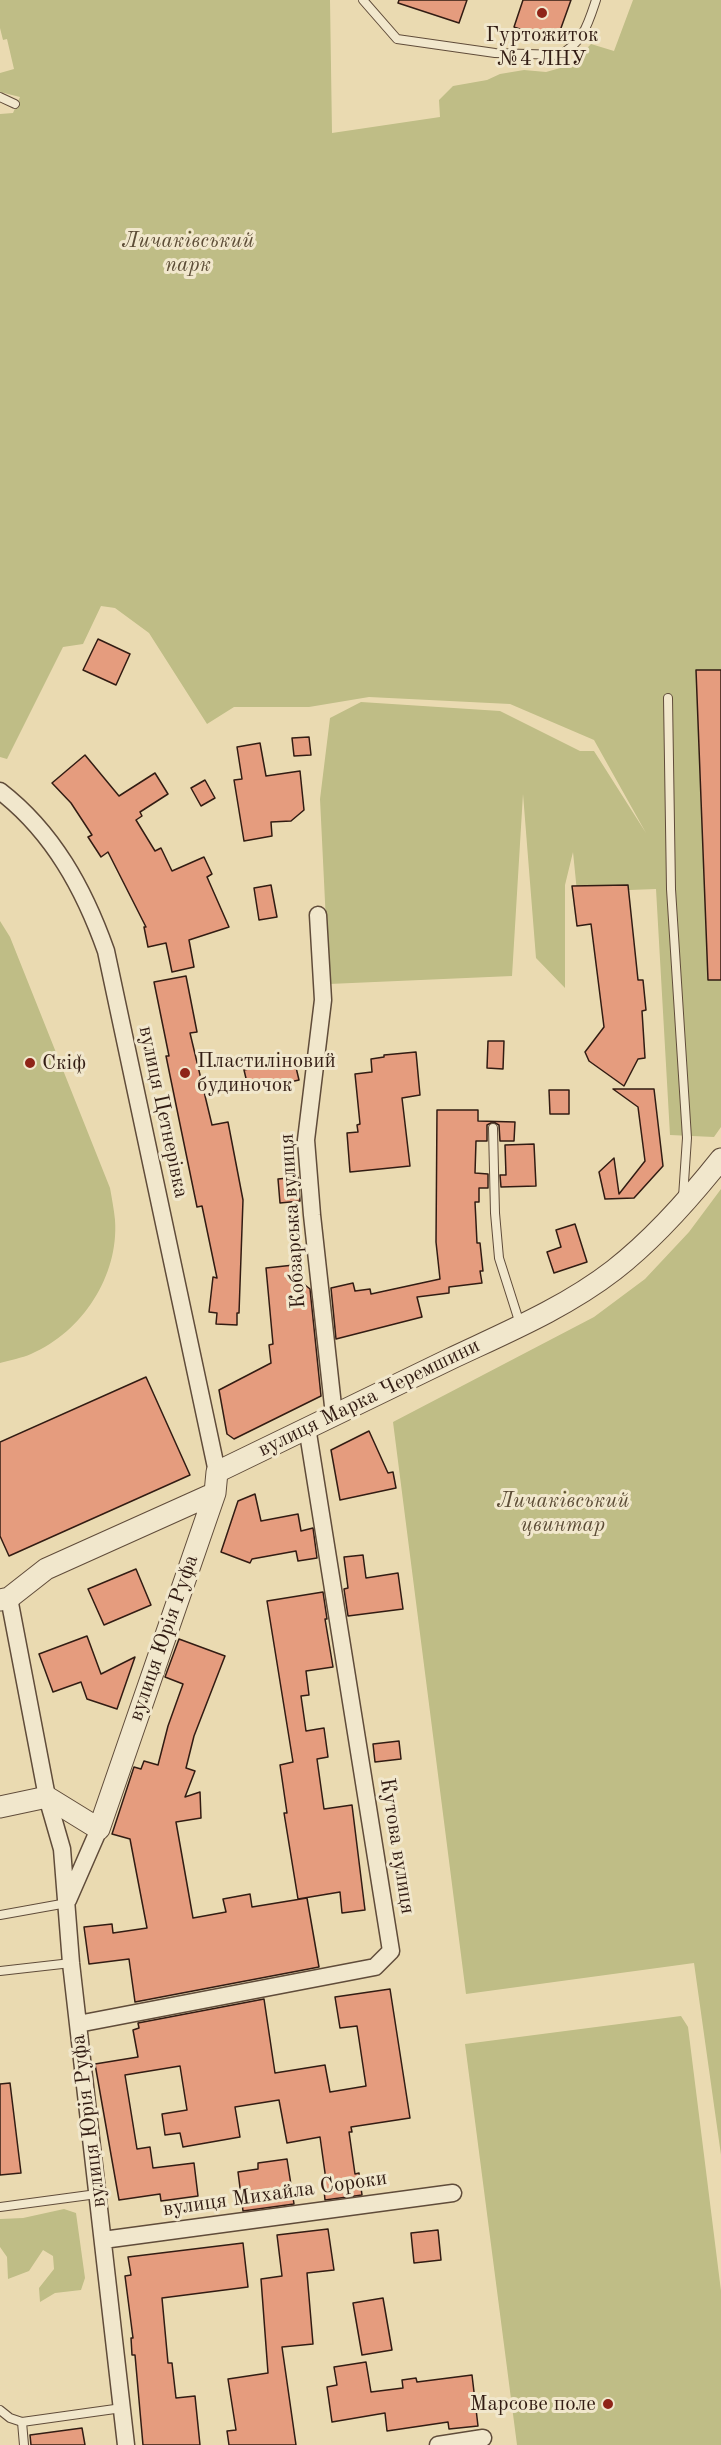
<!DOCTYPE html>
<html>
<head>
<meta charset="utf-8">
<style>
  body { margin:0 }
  canvas { display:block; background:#eadab1 }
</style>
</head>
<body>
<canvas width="721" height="2445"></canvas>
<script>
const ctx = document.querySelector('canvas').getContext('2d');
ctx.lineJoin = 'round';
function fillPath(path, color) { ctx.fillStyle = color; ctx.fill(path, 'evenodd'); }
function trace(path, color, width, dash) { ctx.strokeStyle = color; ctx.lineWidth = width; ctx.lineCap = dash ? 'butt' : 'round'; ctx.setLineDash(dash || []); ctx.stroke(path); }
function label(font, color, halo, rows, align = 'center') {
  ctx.font = font + ' "Old Standard TT",serif'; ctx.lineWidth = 6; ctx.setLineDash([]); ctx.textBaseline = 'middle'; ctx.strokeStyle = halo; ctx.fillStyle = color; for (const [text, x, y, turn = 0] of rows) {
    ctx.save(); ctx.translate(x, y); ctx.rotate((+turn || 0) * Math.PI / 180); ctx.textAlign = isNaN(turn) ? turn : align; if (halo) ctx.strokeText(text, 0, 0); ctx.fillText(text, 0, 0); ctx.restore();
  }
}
fillPath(new Path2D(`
  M 0,0 L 330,0 L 332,133 L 440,117 L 439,100 L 453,86 L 487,80 L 500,74 L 524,70 L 546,72 L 571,65 L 591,44 L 614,51 L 633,0 L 721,0 L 721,1127 L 714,1137 L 670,1135 L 656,889 L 577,892 L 573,852 L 565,885 L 565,988 L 536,958 L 523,794 L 512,976 L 329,984 L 320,799 L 330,718 L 361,702 L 500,711 L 580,751 L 594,751 L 646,833 L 594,740 L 510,704 L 369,697 L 309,707 L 234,707 L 207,724 L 149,633 L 115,608 L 101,606 L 83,644 L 63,647 L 7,759 L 0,757 L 0,114 L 13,113 L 20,97 L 0,92 L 0,73 L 14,69 L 7,39 L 3,40 L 0,28 Z
  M 0,921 L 10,937 L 110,1188 C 112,1199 114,1210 115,1220 C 119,1276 82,1332 31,1354 C 22,1358 10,1360 0,1363 Z
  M 721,1189 L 721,2155 L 694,1963 L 466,1994 L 393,1422 L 594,1317 L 645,1279 L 689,1232 Z
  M 681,2016 L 688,2027 L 721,2291 L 721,2445 L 517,2445 L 465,2044 Z
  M 64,2209 L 76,2213 L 85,2278 L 81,2290 L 55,2293 L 40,2302 L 39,2288 L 54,2269 L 53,2256 L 43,2250 L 29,2271 L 8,2279 L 7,2257 L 0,2247 L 0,2219 L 23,2218 Z`), '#bfbd86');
const building = new Path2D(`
  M 399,0 L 467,0 L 459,23 L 398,3 Z
  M 523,0 L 571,0 L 556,42 L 514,27 Z
  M 98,639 L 130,654 L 116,685 L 83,670 Z
  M 696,670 L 721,670 L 721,980 L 708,980 Z
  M 309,737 L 311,755 L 294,756 L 292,738 Z
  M 260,743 L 266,776 L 300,771 L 304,810 L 291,821 L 271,822 L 272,836 L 244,841 L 234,780 L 242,779 L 237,747 Z
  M 85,755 L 119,796 L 155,773 L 168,794 L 140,812 L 142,816 L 136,820 L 155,851 L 161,848 L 172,871 L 204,857 L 212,874 L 207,877 L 229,927 L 189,940 L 194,967 L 172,972 L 166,943 L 148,947 L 144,927 L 146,927 L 108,852 L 101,857 L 88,837 L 92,835 L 71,803 L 52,783 Z
  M 205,780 L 215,798 L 201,806 L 191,788 Z
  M 271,885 L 277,917 L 259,920 L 254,888 Z
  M 628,885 L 638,980 L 643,980 L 646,1010 L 642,1011 L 645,1058 L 638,1059 L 624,1086 L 589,1061 L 585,1052 L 604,1027 L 591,924 L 577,926 L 572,886 Z
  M 186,976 L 197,1032 L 190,1033 L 212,1125 L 228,1122 L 243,1200 L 239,1313 L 237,1313 L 237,1325 L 216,1324 L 217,1313 L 209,1312 L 213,1277 L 217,1278 L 202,1206 L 197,1207 L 166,1056 L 169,1056 L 154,982 Z
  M 488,1041 L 504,1041 L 503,1069 L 487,1068 Z
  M 416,1052 L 420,1095 L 402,1098 L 410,1166 L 350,1172 L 347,1133 L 358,1132 L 357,1125 L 360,1124 L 355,1074 L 372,1072 L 371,1059 L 384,1057 L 384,1055 Z
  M 294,1059 L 299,1080 L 249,1091 L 244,1070 Z
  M 613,1089 L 654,1089 L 663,1166 L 634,1198 L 605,1199 L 599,1172 L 614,1158 L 619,1194 L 645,1161 L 638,1107 Z
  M 549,1090 L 569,1090 L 569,1114 L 550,1114 Z
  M 437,1110 L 478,1110 L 478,1121 L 515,1122 L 514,1141 L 500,1141 L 499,1125 L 493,1122 L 487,1125 L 487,1141 L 476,1141 L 475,1173 L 488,1174 L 488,1188 L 479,1188 L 479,1202 L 475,1202 L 477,1243 L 480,1243 L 483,1271 L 480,1271 L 482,1283 L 449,1287 L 449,1293 L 417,1297 L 422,1317 L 336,1339 L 331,1288 L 353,1283 L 355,1291 L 370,1289 L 371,1294 L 440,1279 L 436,1242 Z
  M 534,1144 L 536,1186 L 501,1187 L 500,1175 L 506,1175 L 505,1145 Z
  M 298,1177 L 300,1201 L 280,1203 L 278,1179 Z
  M 575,1224 L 587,1262 L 554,1273 L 547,1252 L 561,1247 L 556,1230 Z
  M 294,1265 L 295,1277 L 310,1289 L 321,1396 L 234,1439 L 227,1434 L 219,1390 L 271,1363 L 269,1345 L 273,1344 L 266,1268 Z
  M 146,1377 L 190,1475 L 9,1556 L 0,1536 L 0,1442 Z
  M 369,1431 L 388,1473 L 393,1472 L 396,1488 L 340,1500 L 331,1450 Z
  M 255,1494 L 261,1521 L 298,1514 L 301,1531 L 313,1528 L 317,1558 L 298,1561 L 296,1551 L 252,1559 L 250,1563 L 221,1552 L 238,1501 Z
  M 363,1555 L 366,1578 L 398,1573 L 403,1609 L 348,1616 L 344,1589 L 348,1588 L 344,1557 Z
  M 136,1569 L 151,1605 L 104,1625 L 88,1589 Z
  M 323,1592 L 327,1619 L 325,1619 L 333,1667 L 306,1671 L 309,1695 L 301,1696 L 306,1731 L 324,1728 L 328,1757 L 317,1759 L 324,1809 L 352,1805 L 365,1910 L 342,1913 L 340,1892 L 298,1899 L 284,1813 L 287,1813 L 280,1765 L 293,1762 L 267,1601 Z
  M 87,1636 L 101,1674 L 135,1657 L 117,1709 L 87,1699 L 81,1682 L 53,1692 L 39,1654 Z
  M 179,1639 L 225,1656 L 194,1736 L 186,1768 L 195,1771 L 185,1797 L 200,1792 L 201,1818 L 176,1822 L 193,1918 L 226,1912 L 223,1899 L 250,1894 L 252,1907 L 307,1898 L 319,1967 L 135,2002 L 129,1959 L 89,1964 L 84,1927 L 112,1924 L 113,1933 L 147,1928 L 130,1839 L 112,1834 L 134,1767 L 141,1769 L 144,1761 L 158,1765 L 168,1726 L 183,1684 L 165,1677 Z
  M 399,1741 L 401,1759 L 375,1762 L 373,1744 Z
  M 390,1989 L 410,2118 L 351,2127 L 352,2132 L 349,2132 L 355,2174 L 359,2173 L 362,2195 L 325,2200 L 323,2181 L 326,2180 L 320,2137 L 287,2143 L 279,2100 L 235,2107 L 240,2137 L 183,2147 L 180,2133 L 165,2135 L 162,2114 L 187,2110 L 180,2066 L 125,2075 L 137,2149 L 150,2147 L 153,2168 L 194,2163 L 198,2196 L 161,2201 L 160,2194 L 119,2200 L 95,2064 L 138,2057 L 133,2030 L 139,2028 L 138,2023 L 264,1999 L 275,2073 L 325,2065 L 330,2092 L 366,2086 L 357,2026 L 340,2028 L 335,1997 Z
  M 10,2083 L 21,2173 L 0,2175 L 0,2084 Z
  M 287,2159 L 294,2204 L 243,2211 L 238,2172 L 258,2169 L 258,2163 Z
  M 328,2229 L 334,2270 L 307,2273 L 313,2344 L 282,2347 L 296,2445 L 229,2445 L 227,2431 L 236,2430 L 228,2379 L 268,2373 L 261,2279 L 282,2276 L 277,2235 Z
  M 438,2230 L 441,2260 L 414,2263 L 411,2233 Z
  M 243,2243 L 248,2287 L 162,2298 L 168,2363 L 172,2363 L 176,2398 L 195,2396 L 200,2445 L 143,2445 L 135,2355 L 132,2355 L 131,2338 L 133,2338 L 125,2276 L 131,2275 L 128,2257 Z
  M 383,2298 L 392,2350 L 362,2355 L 353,2303 Z
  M 366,2362 L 371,2392 L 403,2388 L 402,2380 L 416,2378 L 417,2382 L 472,2375 L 478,2426 L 449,2429 L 448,2422 L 387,2431 L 385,2413 L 332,2422 L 327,2387 L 337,2385 L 334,2367 Z
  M 82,2428 L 85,2445 L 31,2445 L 30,2435 Z`);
fillPath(building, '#e59c7e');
trace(building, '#321c13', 1.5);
const service = new Path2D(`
  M 363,0 L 397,39 L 495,53 L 559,55 C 583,43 588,24 596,0
  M 0,97 L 15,104
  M 668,698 L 671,889 L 687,1138 L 683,1197
  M 493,1128 L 495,1213 L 499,1258 L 520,1324
  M 0,1915 L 67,1903
  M 0,1971 L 71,1963
  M 0,2207 L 97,2194
  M 0,2410 L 10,2418 L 22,2422 L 122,2408
  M 22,2422 L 24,2445`);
const minor = new Path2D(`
  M 0,791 C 53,832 84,889 106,951 L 217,1472
  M 318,915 L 323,1000 L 306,1140 L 312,1215 L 334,1415
  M 9,1598 L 47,1797 L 62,1849 L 71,1963 L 126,2445
  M 68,1900 L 99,1829
  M 78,2024 L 375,1967 L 391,1951 L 307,1427
  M 103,2240 L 453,2193
  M 438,2445 L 483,2438`);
const tertiary = new Path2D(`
  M 0,1600 L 9,1598 L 46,1569 L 215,1493
  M 0,1807 L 47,1797 L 99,1829 L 215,1493 L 217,1472 C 294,1434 372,1397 450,1359 C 505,1333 565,1308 614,1270 C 654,1239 690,1198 721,1159`);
trace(service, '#604c3a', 10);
trace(minor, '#604c3a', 19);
trace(tertiary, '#604c3a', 23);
trace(service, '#f1e7cc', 8);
trace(minor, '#f1e7cc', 16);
trace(tertiary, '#f1e7cc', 21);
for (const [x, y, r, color] of [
  [542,13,6,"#8f2418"],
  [30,1063,6,"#8f2418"],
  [185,1073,6,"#8f2418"],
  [608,2404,6,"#8f2418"]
]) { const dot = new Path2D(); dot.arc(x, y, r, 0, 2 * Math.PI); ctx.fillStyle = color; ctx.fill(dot); trace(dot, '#f1e7cc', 2); }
label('21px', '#321c13', '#f1e7cc', [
  ["Гуртожиток",542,35,"center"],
  ["№4 ЛНУ",542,59,"center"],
  ["Пластиліновий",197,1061],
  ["будиночок",197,1085],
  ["Скіф",42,1063],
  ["Марсове поле",596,2404,"right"]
], 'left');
label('italic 21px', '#5c4c36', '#f1e7cc', [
  ["Личаківський",188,241],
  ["парк",188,265],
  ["Личаківський",563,1501],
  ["цвинтар",563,1525]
]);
label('21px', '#321c13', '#f1e7cc', [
  ["вулиця Цетнерівка",163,1112,78],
  ["Кобзарська вулиця",293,1221,-94],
  ["вулиця Марка Черемшини",369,1398,-26],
  ["вулиця Юрія Руфа",164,1638,-71],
  ["Кутова вулиця",397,1846,81],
  ["вулиця Юрія Руфа",89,2121,-97],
  ["вулиця Михайла Сороки",275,2194,-8]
]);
</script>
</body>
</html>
